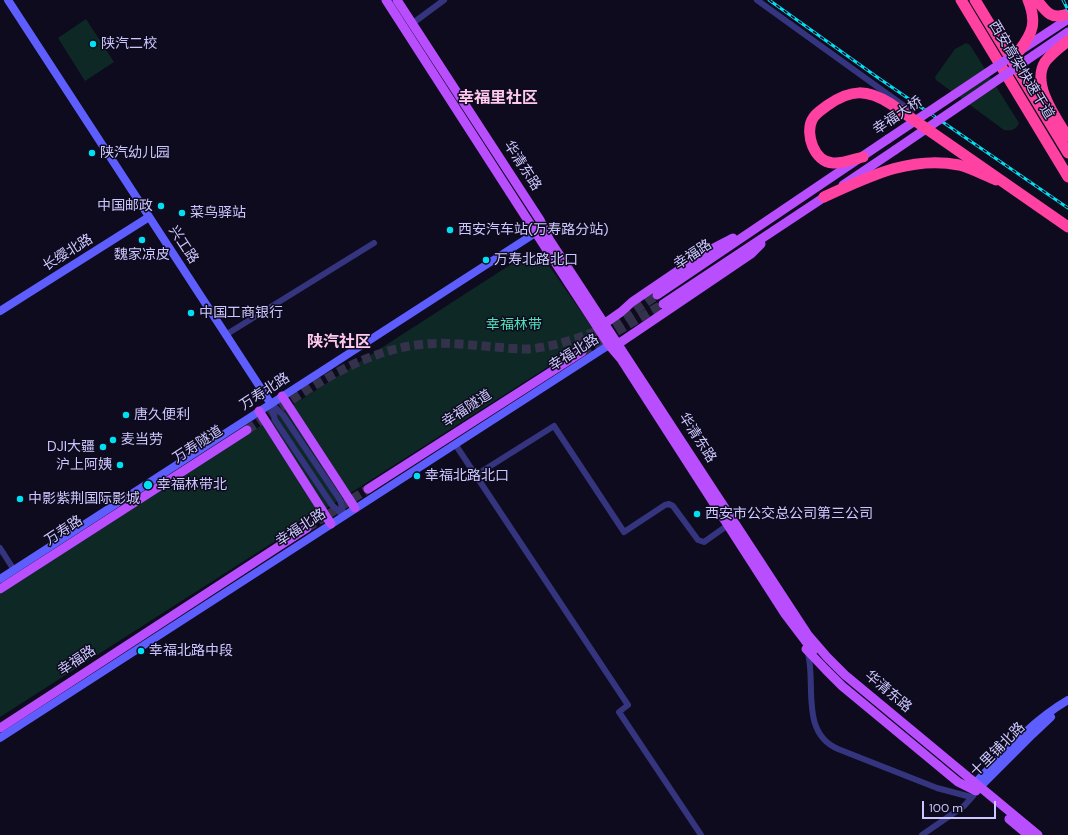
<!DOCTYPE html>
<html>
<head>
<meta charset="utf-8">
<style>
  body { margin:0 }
  #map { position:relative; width:1068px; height:835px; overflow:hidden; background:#0e0b1e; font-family:"DM Sans",sans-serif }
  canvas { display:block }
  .scale { position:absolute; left:922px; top:801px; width:74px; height:18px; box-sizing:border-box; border:2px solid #ccc7ff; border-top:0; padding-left:5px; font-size:12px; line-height:14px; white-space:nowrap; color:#ccc7ff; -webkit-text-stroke:3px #0e0b1e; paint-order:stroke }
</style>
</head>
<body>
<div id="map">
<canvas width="1068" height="835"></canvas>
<div class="scale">100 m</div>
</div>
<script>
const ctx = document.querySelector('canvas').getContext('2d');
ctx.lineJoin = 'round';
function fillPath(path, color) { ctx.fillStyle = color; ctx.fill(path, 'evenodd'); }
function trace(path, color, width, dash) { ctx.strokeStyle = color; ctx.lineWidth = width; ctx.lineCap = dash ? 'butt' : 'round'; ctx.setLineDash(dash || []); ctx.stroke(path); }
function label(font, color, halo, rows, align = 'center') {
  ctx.font = font + ' "DM Sans","Noto Sans SC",sans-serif'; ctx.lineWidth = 3; ctx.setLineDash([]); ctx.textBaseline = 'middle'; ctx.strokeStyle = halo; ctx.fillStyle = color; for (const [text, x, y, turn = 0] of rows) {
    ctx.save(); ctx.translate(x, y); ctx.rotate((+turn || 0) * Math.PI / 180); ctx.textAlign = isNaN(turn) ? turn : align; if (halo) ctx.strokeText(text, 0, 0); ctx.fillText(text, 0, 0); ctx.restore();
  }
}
fillPath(new Path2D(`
  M 86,19 L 114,62 L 85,81 L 58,38 Z
  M 966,43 L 970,45 L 1019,123 C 1016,130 1012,131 1004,130 L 936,80 L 935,77 L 955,49 Z
  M 530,252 L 541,254 L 594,330 L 590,340 L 0,717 L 0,594 Z`), '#0e2826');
trace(new Path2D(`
  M 582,352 L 663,304
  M 247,430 C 299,396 352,354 416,345 C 451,340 488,348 524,349 C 550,349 591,335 614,323 C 629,315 643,305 657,295
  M 307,528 L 368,489`), '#34314b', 9, [9, 4.5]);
trace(new Path2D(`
  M 757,0 L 911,111
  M 413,23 L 444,0
  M 227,334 L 374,243
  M 271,404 L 275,420 L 332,505 L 344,516
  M 272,404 L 283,415 L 340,500 L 344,516
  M 455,444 L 628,705 L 619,712 L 701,835
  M 476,475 L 554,426 L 624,532 L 665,505 L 669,504 L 673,506 L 698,540 L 704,542 L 728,525
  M 0,548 L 14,570
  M 808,653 C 816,684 800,733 838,749 L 937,788 L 971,797
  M 922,835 L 964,806 L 973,796`), '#35347f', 6);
trace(new Path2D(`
  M 8,0 L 271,404
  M 0,311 L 149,217
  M 0,579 L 540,230
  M 0,738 L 609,345 L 616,344
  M 976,788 L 975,783 C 1004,753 1032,721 1068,700
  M 977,790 L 1033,734 L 1051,717`), '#5e5eff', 8);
trace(new Path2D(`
  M 386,0 L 547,250 L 609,345 L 621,359 L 785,614 L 813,651
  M 397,0 L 540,220 L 549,239 L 808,635 L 827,657 L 845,675 L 1038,835
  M 1021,50 L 1068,19
  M 1021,64 L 1068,32
  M 843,185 L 895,150
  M 657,295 L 888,139
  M 663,304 L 829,194
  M 601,326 L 621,312 L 632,302 L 704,253 L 733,238
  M 618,344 L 751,254 L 761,244
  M 282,396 L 355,508
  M 259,411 L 331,524
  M 368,489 L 582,352
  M 0,589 L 247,430
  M 806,649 L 826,670 L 842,686 L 958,782 L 976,791
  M 0,728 L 307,528
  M 1009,819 L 1028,835`), '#b94eff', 9);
trace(new Path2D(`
  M 961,0 L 1068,177
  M 975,0 L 1068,153
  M 1037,0 C 1046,12 1051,20 1068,14
  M 1019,51 C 1033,33 1037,22 1028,0
  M 1067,136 C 1056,118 1031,84 1045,62 C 1051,54 1060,47 1068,41
  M 824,197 C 866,178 910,155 959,165 C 971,168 984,175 996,180`), '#ff42a1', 11);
const rail = new Path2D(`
  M 769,0 L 877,77 L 1068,208
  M 1063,0 L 1068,10`);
trace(rail, '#00e0f2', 3);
trace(rail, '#0e0b1e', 1.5, [4.5]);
trace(new Path2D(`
  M 888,139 L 1015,54
  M 895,150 L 1021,64`), '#b94eff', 9);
trace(new Path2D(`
  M 863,157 C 854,159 842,164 833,163 C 814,162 805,134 812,120 C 815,113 823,109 828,105 C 851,89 867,89 891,104 L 1068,227`), '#ff42a1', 11);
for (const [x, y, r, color] of [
  [93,44,4,"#00e0f2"],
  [92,153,4,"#00e0f2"],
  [161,206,4,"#00e0f2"],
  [182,213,4,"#00e0f2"],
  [450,230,4,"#00e0f2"],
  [142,240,4,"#00e0f2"],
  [486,260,4,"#00e0f2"],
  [191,313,4,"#00e0f2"],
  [126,415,4,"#00e0f2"],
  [113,440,4,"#00e0f2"],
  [103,447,4,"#00e0f2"],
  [120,465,4,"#00e0f2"],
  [417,476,4,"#00e0f2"],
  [148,485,5,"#00e0f2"],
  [20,499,4,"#00e0f2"],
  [697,514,4,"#00e0f2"],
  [141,651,4,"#00e0f2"]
]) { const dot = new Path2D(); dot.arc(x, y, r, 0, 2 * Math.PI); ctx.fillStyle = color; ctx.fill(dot); trace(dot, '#0e0b1e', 1.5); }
label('14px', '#ccc7ff', '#0e0b1e', [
  ["陕汽二校",101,44],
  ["陕汽幼儿园",100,153],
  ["中国邮政",153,206,"right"],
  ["菜鸟驿站",190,213],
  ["西安汽车站(万寿路分站)",458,230],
  ["魏家凉皮",142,255,"center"],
  ["万寿北路北口",494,260],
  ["中国工商银行",199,313],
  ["唐久便利",134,415],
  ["麦当劳",121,440],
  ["DJI大疆",95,447,"right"],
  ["沪上阿姨",112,465,"right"],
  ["幸福北路北口",425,476],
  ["幸福林带北",157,485],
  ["中影紫荆国际影城",28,499],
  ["西安市公交总公司第三公司",705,514],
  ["幸福北路中段",149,651]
], 'left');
label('14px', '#ccc7ff', '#0e0b1e', [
  ["西安高架快速干道",1021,70,59],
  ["幸福大桥",898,116,-34],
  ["华清东路",522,166,57],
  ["兴工路",183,245,57],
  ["长缨北路",68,253,-32],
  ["幸福路",693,255,-33],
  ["幸福北路",574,353,-32],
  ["万寿北路",265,392,-33],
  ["幸福隧道",467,409,-33],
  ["华清东路",697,438,57],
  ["万寿隧道",198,445,-33],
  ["幸福北路",301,528,-33],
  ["万寿路",64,531,-33],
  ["幸福路",77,661,-33],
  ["华清东路",888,692,40],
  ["十里铺北路",998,750,-45]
]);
label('14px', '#50e3ba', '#0e0b1e', [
  ["幸福林带",514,325]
]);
label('bold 16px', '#ffc9ed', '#0e0b1e', [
  ["幸福里社区",498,99],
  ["陕汽社区",339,343]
]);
</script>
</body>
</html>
